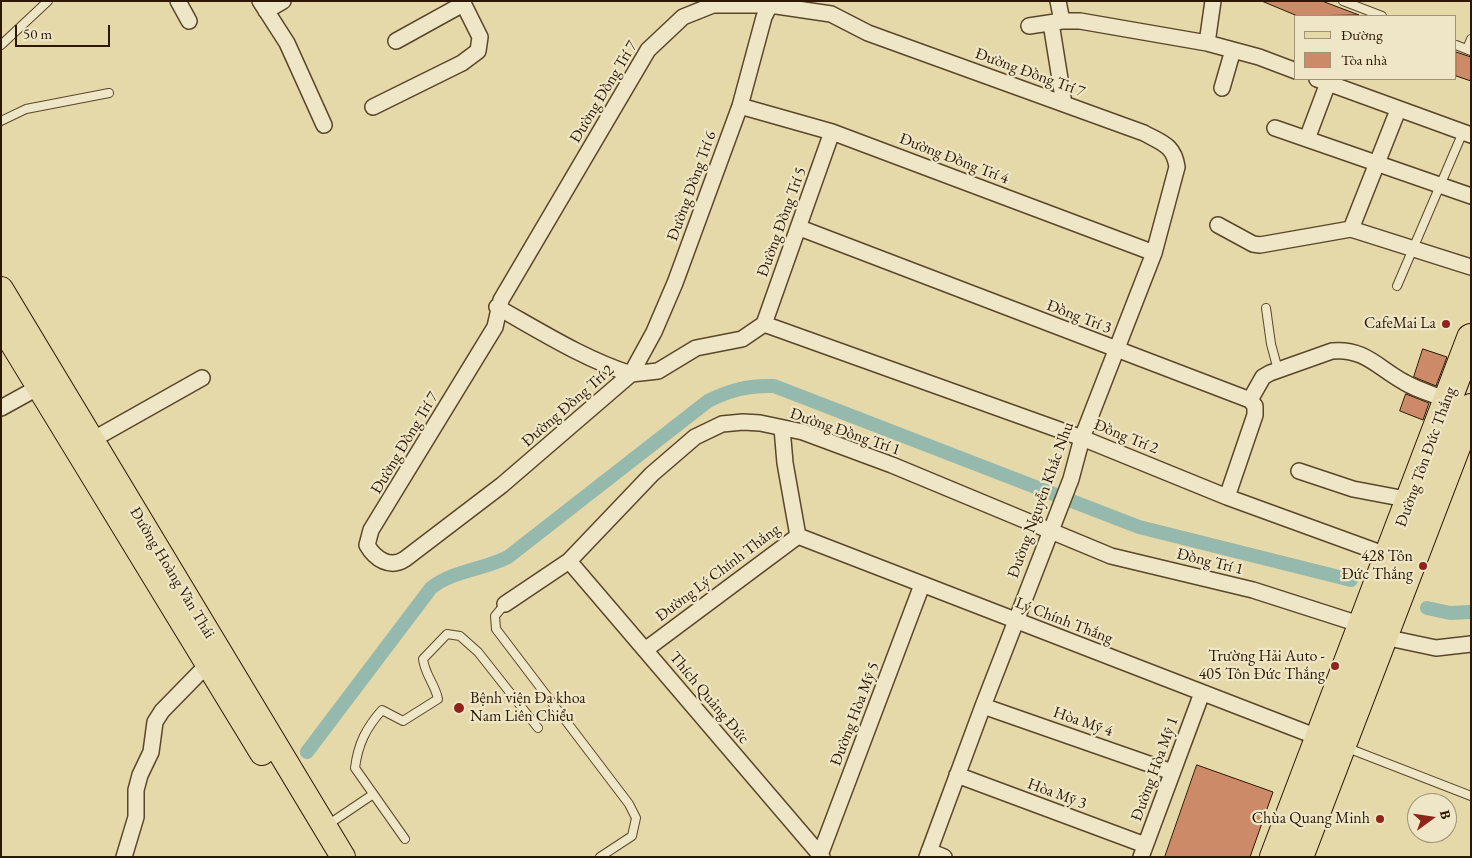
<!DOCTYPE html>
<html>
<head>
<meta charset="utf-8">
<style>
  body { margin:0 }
  #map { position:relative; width:1472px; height:858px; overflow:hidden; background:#e5d8a9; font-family:"EB Garamond",serif }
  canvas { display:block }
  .frame { position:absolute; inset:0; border:2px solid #2c1700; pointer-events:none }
  .legend { position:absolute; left:1294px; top:15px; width:162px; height:65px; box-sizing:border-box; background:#eee6c7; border:1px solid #a09377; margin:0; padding:6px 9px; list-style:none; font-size:15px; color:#2c1700 }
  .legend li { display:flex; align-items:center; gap:10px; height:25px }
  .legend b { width:25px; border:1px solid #a09377 }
  .north { position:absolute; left:1407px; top:793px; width:50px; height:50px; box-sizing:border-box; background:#eee6c7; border:1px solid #a09377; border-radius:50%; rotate:76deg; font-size:14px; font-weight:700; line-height:20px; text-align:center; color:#2c1700 }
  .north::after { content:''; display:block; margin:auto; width:18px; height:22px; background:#8f2418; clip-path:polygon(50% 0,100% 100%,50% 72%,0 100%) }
  .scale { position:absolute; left:15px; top:25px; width:95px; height:22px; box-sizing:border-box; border:2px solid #2c1700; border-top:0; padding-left:6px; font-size:15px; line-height:18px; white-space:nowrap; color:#2c1700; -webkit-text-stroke:4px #eee6c7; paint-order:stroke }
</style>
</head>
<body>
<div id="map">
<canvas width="1472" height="858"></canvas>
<div class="frame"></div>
<ul class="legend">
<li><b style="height:6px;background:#e5d8a9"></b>Đường</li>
<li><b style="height:14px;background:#cd8a69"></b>Tòa nhà</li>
</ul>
<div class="north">B</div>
<div class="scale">50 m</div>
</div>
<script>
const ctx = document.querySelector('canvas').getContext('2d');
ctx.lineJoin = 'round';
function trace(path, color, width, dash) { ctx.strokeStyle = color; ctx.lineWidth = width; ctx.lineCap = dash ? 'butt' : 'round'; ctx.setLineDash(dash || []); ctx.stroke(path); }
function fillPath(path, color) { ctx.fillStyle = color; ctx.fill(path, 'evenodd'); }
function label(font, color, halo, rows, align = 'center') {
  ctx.font = font + ' "EB Garamond",serif'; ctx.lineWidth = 4.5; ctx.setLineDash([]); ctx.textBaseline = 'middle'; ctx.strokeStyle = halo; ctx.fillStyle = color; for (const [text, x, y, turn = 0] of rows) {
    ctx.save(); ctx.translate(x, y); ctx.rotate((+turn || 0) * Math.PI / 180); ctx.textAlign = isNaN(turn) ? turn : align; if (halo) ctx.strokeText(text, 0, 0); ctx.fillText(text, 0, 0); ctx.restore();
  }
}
trace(new Path2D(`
  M 1427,608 L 1450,613 L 1471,612
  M 307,752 L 431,588 C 454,570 483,570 508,557 L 708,401 C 730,390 749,385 774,386 L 1139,527 L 1351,580`), '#96b9ad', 14);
const building = new Path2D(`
  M 1262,1 L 1322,1 L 1359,15 L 1298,16 Z
  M 1456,52 L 1471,57 L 1471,81 L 1456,76 Z
  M 1423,349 L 1447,357 L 1436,386 L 1414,377 Z
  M 1406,394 L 1429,403 L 1423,420 L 1400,411 Z
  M 1197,765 L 1273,792 L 1250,857 L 1165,857 Z`);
fillPath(building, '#cd8a69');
trace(building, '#2c1700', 1);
const lane = new Path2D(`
  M 1343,1 L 1382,16
  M 1,45 L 48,1
  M 1456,45 L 1471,51
  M 1467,49 L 1471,39
  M 1,121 L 26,109 L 109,93
  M 1397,286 L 1463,132
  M 1266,308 L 1271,344 L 1278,370
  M 505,604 L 495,616 L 496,629 L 629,804 L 636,818 L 632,836 L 600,857
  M 1345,747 L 1471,796
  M 326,826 L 372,795
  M 405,839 L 355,768 C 358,744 366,728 382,710 L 403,721 L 438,699 C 435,684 425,675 423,659 L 447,634 L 460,636 L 478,652 L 538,728`);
const street = new Path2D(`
  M 178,1 L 189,21
  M 260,1 L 287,43 L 324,125
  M 1058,1 L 1062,21
  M 266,11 L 283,1
  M 1051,23 L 1064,104
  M 1029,26 L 1062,21 L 1080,21 L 1207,43 L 1259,57 L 1296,71
  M 396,41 L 463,4
  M 1207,43 L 1213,1
  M 1317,79 L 1471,135
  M 1222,88 L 1233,50
  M 740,106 L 832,132 L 1154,253
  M 373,107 L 462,63 L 478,51 L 480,37 L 462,1
  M 1275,128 L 1471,196
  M 1307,139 L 1328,83
  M 1218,225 L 1253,244 L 1260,245 L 1351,229 L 1471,267
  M 800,228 L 1250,400 L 1255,406 L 1255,415 L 1227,497
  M 1351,229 L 1398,110
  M 497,307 C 540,331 584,359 631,374
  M 764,324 L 742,339 L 696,348 L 658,371 L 631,374 L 502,485 L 405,559 C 390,569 375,559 367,545 L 371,530 L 495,327 L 501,300 L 648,50 L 683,17 L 713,5 L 770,5 L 831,14 L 868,33 L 1144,133 C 1162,143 1174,145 1177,167 L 1154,253 L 1082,438 L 1071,479 L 983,706 L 927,857
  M 764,324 L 1082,438 L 1227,497 L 1389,556
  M 764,324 L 832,132
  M 631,374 L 654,332 L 675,283 L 740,106 L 764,17 L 770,5
  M 1250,400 L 1263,377 L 1270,373 L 1332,351 C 1365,348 1378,368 1404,382 C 1417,390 1433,394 1447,400
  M 1,408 L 39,387
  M 782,428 L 785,463 L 798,536
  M 92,440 L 202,378
  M 1299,471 L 1353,489 L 1411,500
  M 798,536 L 1325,740
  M 569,561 L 822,857
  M 505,604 L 569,561 L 652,474 L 695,437 L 722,424 L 743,422 L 760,423 L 803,432 L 892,465 L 1111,556 L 1253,590 L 1362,625
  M 1384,637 L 1436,648 L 1471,644
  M 645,650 L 798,536
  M 983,706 L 1172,772
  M 957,775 L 1145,845
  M 929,851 L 944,857
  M 820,855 L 922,585
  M 124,857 L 136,817 L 136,790 L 140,775 L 151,752 L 155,722 L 162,711 L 208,664
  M 1141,857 L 1202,693`);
const primary = new Path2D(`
  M 1,289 L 343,857
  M 1,325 L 262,753`);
const highway = new Path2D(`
  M 1274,857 L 1471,338
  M 1299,857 L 1471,408`);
trace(lane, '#5a472a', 10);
trace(street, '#5a472a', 18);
trace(primary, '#2c1700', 26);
trace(highway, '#2c1700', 30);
trace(lane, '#eee6c7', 8);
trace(street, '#eee6c7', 15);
trace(primary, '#e5d8a9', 24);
trace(highway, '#e5d8a9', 28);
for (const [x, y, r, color] of [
  [1446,324,5,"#8f2418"],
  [1423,566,5,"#8f2418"],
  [1335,666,5,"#8f2418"],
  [459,708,6,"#8f2418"],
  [1380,819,5,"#8f2418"]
]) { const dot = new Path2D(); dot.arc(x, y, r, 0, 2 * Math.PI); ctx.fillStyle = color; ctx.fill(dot); trace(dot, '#eee6c7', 2); }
label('16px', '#2c1700', '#eee6c7', [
  ["Đường Đồng Trí 7",1030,73,20],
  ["Đường Đồng Trí 7",604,92,-59],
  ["Đường Đồng Trí 4",954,159,21],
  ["Đường Đồng Trí 6",692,186,-70],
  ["Đường Đồng Trí 5",782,222,-70],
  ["Đồng Trí 3",1079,317,21],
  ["Đường Đồng Trí 2",568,406,-41],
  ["Đường Đồng Trí 1",845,432,19],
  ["Đồng Trí 2",1126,437,22],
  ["Đường Đồng Trí 7",405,443,-59],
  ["Đường Tôn Đức Thắng",1426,457,-70],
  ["Đường Nguyễn Khắc Nhu",1041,500,-70],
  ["Đồng Trí 1",1210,562,14],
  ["Đường Hoàng Văn Thái",172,573,59],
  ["Đường Lý Chính Thắng",718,573,-37],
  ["Lý Chính Thắng",1064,621,21],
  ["Thích Quảng Đức",709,698,50],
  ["Đường Hòa Mỹ 5",855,714,-69],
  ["Hòa Mỹ 4",1083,722,19],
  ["Đường Hòa Mỹ 1",1155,769,-70],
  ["Hòa Mỹ 3",1057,794,20]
]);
label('16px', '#2c1700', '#eee6c7', [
  ["CafeMai La",1436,324],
  ["428 Tôn",1413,557],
  ["Đức Thắng",1413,575],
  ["Trường Hải Auto -",1325,657],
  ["405 Tôn Đức Thắng",1325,675],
  ["Bệnh viện Đa khoa",470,699,"left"],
  ["Nam Liên Chiểu",470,717,"left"],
  ["Chùa Quang Minh",1370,819]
], 'right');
</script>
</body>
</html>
